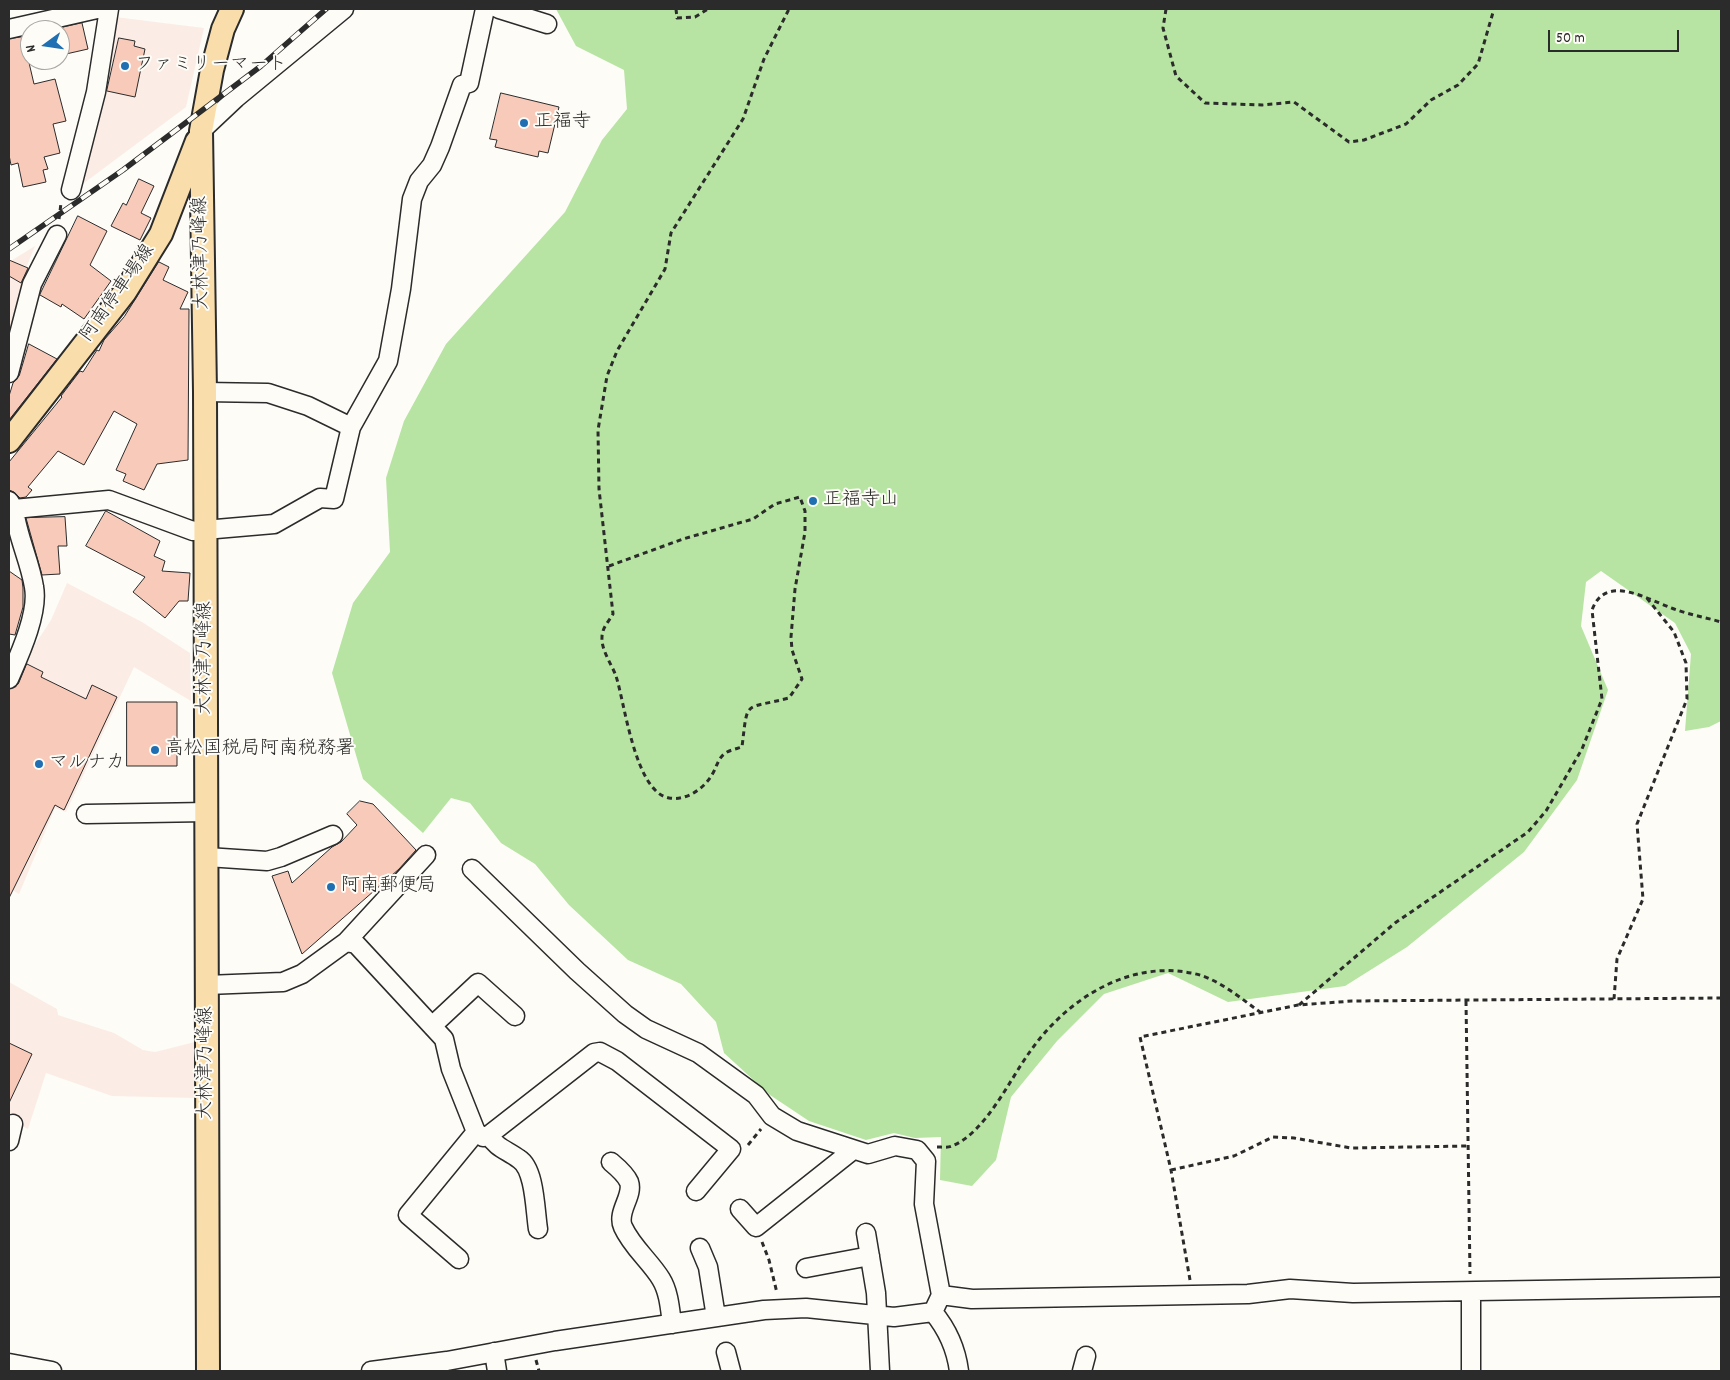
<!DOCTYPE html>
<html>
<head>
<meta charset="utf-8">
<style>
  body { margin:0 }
  #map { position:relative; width:1730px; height:1380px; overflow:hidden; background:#fdfcf7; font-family:Dekko,sans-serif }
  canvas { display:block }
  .frame { position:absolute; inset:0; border:10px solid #2b2b2b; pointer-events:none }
  .north { position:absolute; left:20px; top:20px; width:50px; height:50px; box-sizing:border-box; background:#fdfcf7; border:1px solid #a9a8a5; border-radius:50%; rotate:256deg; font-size:14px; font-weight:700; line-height:20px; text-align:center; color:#2b2b2b }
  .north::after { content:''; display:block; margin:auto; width:18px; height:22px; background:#1f6fb2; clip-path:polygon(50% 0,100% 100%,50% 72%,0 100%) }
  .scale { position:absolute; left:1548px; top:30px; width:131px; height:22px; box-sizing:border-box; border:2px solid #2b2b2b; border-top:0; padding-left:6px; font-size:15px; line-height:18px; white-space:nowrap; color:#2b2b2b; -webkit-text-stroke:4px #fdfcf7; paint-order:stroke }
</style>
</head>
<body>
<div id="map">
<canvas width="1730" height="1380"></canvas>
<div class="frame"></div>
<div class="north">N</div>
<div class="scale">50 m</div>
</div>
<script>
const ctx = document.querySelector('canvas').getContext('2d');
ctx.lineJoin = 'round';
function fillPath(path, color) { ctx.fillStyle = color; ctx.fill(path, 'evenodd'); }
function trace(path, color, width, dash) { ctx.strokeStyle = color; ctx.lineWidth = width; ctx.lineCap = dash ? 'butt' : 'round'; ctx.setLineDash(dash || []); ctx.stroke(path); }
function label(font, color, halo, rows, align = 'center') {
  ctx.font = font + ' Dekko,"Klee One",sans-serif'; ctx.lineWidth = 4; ctx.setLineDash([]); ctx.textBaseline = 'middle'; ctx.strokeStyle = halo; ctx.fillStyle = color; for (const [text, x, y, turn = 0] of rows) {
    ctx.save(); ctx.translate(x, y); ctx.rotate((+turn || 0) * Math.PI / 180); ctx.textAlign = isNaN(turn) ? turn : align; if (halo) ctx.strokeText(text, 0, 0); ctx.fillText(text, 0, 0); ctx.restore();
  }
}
fillPath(new Path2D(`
  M 115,17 L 204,28 L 186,107 L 80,186 Z
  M 35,246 L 22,278 L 27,281 L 9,349 L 9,262 Z
  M 67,583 L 142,622 L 190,653 L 191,701 L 134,667 L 66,812 L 55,808 L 19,894 L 9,888 L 9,699 L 26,658 L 51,620 Z
  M 9,982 L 57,1009 L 58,1015 L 114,1033 L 143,1050 L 155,1052 L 195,1042 L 195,1098 L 112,1096 L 46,1073 L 28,1129 L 18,1124 L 9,1129 Z`), '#fbede5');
fillPath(new Path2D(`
  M 556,9 L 1721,9 L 1721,721 L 1709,727 L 1685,731 L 1691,654 L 1675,623 L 1601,571 L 1586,582 L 1581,626 L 1608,690 L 1577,780 L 1524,852 L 1407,947 L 1345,986 L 1228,1002 L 1168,973 L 1104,994 L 1057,1041 L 1011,1097 L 996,1160 L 972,1186 L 940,1180 L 941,1137 L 915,1138 L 894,1133 L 866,1140 L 809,1121 L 770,1095 L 724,1053 L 716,1022 L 681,984 L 628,960 L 569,905 L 535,864 L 501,843 L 470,803 L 451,798 L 423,833 L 363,779 L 332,673 L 353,603 L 390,552 L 386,478 L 404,421 L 446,344 L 565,212 L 602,140 L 627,109 L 624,70 L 576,46 Z`), '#b7e4a2');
const building = new Path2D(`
  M 82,23 L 88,49 L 66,54 L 60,28 Z
  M 23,37 L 34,84 L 55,79 L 66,121 L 53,124 L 60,153 L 44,157 L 48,169 L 43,170 L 46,182 L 23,187 L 18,163 L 11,165 L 9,155 L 9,39 Z
  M 119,38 L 135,41 L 134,46 L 145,49 L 135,97 L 107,91 Z
  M 501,93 L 559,107 L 548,153 L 539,151 L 538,157 L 495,147 L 497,140 L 490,139 Z
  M 139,179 L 154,186 L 141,213 L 151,218 L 140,240 L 111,226 L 123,203 L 126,205 Z
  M 78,216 L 107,231 L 90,265 L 111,281 L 84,319 L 62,304 L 61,307 L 40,295 Z
  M 9,260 L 28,268 L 21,283 L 9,276 Z
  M 159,262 L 169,267 L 163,280 L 188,292 L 180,309 L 189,309 L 188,460 L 157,464 L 144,490 L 123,481 L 126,474 L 116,470 L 137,424 L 114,411 L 84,465 L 58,451 L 28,487 L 32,490 L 26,497 L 20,498 L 14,492 L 9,490 L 9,462 L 62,397 L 61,396 L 80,371 L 83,372 L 97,350 L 99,351 L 104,340 L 124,317 Z
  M 29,344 L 57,359 L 9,420 L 9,396 L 13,383 L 19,376 Z
  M 106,511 L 160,541 L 154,556 L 165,561 L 162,571 L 190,573 L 188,601 L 179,601 L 165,618 L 133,592 L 145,577 L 86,546 Z
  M 65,517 L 67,546 L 58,546 L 60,574 L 42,575 L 26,518 Z
  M 9,571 L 22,580 L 23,588 L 23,607 L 15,635 L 9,634 Z
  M 27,664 L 43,672 L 41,677 L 86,699 L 92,685 L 117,697 L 64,810 L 55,805 L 9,898 L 9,689 L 18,684 Z
  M 127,702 L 177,702 L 177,766 L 127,766 Z
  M 360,801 L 373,804 L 416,850 L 399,869 L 302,954 L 272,876 L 288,871 L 292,883 L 332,847 L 341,842 L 357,825 L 347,814 Z
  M 9,1043 L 32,1054 L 9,1103 Z`);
fillPath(building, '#f7caba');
trace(building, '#2b2b2b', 1);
const minor = new Path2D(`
  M 499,9 L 547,24
  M 9,29 L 97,9
  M 201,131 L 236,98 L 344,9
  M 71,190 L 96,92 L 109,9
  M 9,373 L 32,284 L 57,235
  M 205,392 L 268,393 L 308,406 L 351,427
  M 9,501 L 14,509 L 109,500 L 193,531 L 274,524 L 320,498 L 334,499 L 351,427 L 388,361 L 401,289 L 412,199 L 419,181 L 432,165 L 440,147 L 462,85 L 469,83 L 485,9
  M 9,679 C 19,656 39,613 34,587 C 30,561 17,536 14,509
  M 86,814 L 207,812
  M 207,857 L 267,861 L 281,857 L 333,835
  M 472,869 L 577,971 L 625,1014 L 646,1029 L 698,1053 L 756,1095 L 772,1116 L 797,1131 L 868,1154 L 895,1146 L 917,1150 L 926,1161 L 924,1204 L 941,1295 L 933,1312 C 948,1330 956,1348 959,1371
  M 346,942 L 426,855
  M 207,985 L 283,982 L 302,974 L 346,942 L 356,944 L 444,1039 L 451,1069 L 476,1132 L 483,1137 L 489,1135 L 594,1053 L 600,1052 L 617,1061 L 731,1149 L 696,1191
  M 432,1026 L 478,983 L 515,1016
  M 489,1135 C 496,1148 507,1150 519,1159 C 535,1169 535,1210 538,1229
  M 9,1141 L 13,1124
  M 611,1162 C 617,1167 626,1175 629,1182 C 634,1196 616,1212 623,1227 C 632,1247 650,1261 661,1279 C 669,1292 670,1309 672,1324
  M 740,1209 L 756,1227 L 853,1150
  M 866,1233 L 876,1293 L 880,1371
  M 700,1248 L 708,1267 L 716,1317
  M 459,1259 L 408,1215 L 476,1132
  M 806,1268 L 870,1256
  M 1471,1292 L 1471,1371
  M 941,1295 L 972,1299 L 1248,1294 L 1290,1289 L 1353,1293 L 1721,1287
  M 494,1352 L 497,1371
  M 726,1352 L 731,1371
  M 9,1363 L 52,1371
  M 371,1371 L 447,1361 L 555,1341 L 764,1310 L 806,1308 L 894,1317 L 933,1312
  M 1082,1371 L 1086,1356`);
const major = new Path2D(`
  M 9,441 L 125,292 L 161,234 L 197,141
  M 208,1371 L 205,392 L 201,131 L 212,70 L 223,29 L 232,9`);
trace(minor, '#2b2b2b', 21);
trace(major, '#2b2b2b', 26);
trace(new Path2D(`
  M 676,9 L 677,18 L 695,17 L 708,9
  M 1166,9 L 1163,28 L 1176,76 L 1205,103 L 1262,105 L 1294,102 L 1349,142 L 1364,140 L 1406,124 L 1431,100 L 1458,85 L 1478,64 L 1494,9
  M 59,219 L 61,203
  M 609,566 L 683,539 L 753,519 L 775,504 L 800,497 L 805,511 L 805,532 L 795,589 L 791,637 L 792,650 L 802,679 L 789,698 C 743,710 748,698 742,747 C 736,749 729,750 724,754 C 718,759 717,766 713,773 C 705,788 687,801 669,798 C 635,792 625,704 616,676 C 612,665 601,650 602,637 C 602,628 609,621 613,614 L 599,489 L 598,430 L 607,376 L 617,351 L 665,269 L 671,233 L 743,119 L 764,59 L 789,9
  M 1614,999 L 1617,959 L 1643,899 L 1637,824 L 1687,699 L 1686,663 L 1674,632 L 1646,597
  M 1466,1001 L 1470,1274
  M 1299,1005 L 1395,923 L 1528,832 L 1546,811 L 1582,749 L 1602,699 L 1592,610 C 1605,574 1645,598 1669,607 C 1686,614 1704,617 1721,622
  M 748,1145 L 761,1129
  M 937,1147 C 942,1147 948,1148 952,1146 C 985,1133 1009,1081 1029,1053 C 1064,1002 1126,960 1191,973 C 1216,977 1239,997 1260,1012
  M 1171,1170 L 1234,1156 L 1273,1137 L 1294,1138 L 1351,1148 L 1468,1146
  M 762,1242 L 769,1260 L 777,1293
  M 1190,1280 L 1171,1170 L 1140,1037 L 1298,1005 L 1352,1001 L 1721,998
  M 536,1360 L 539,1371`), '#2b2b2b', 3, [5, 4]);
trace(minor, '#fdfcf7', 18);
trace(major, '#f9deab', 22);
const rail = new Path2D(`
  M 9,249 L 123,170 L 261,66 L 326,9`);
trace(rail, '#2b2b2b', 5.5);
trace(rail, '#fdfcf7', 4, [11]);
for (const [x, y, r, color] of [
  [125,66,5,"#1f6fb2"],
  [524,123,5,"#1f6fb2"],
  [813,501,5,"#1f6fb2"],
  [155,750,5,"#1f6fb2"],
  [39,764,5,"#1f6fb2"],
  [331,887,5,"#1f6fb2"]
]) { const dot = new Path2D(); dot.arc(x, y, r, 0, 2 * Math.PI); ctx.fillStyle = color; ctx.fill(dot); trace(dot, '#fdfcf7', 2); }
label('19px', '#2b2b2b', '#fdfcf7', [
  ["ファミリーマート",135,66],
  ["正福寺",534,123],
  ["正福寺山",823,501],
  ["高松国税局阿南税務署",165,750],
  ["マルナカ",49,764],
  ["阿南郵便局",341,887]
], 'left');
label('19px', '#2b2b2b', '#fdfcf7', [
  ["大林津乃峰線",203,253,-91],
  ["阿南停車場線",119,294,-55],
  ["大林津乃峰線",206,658,-90],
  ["大林津乃峰線",207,1063,-90]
]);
</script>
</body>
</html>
